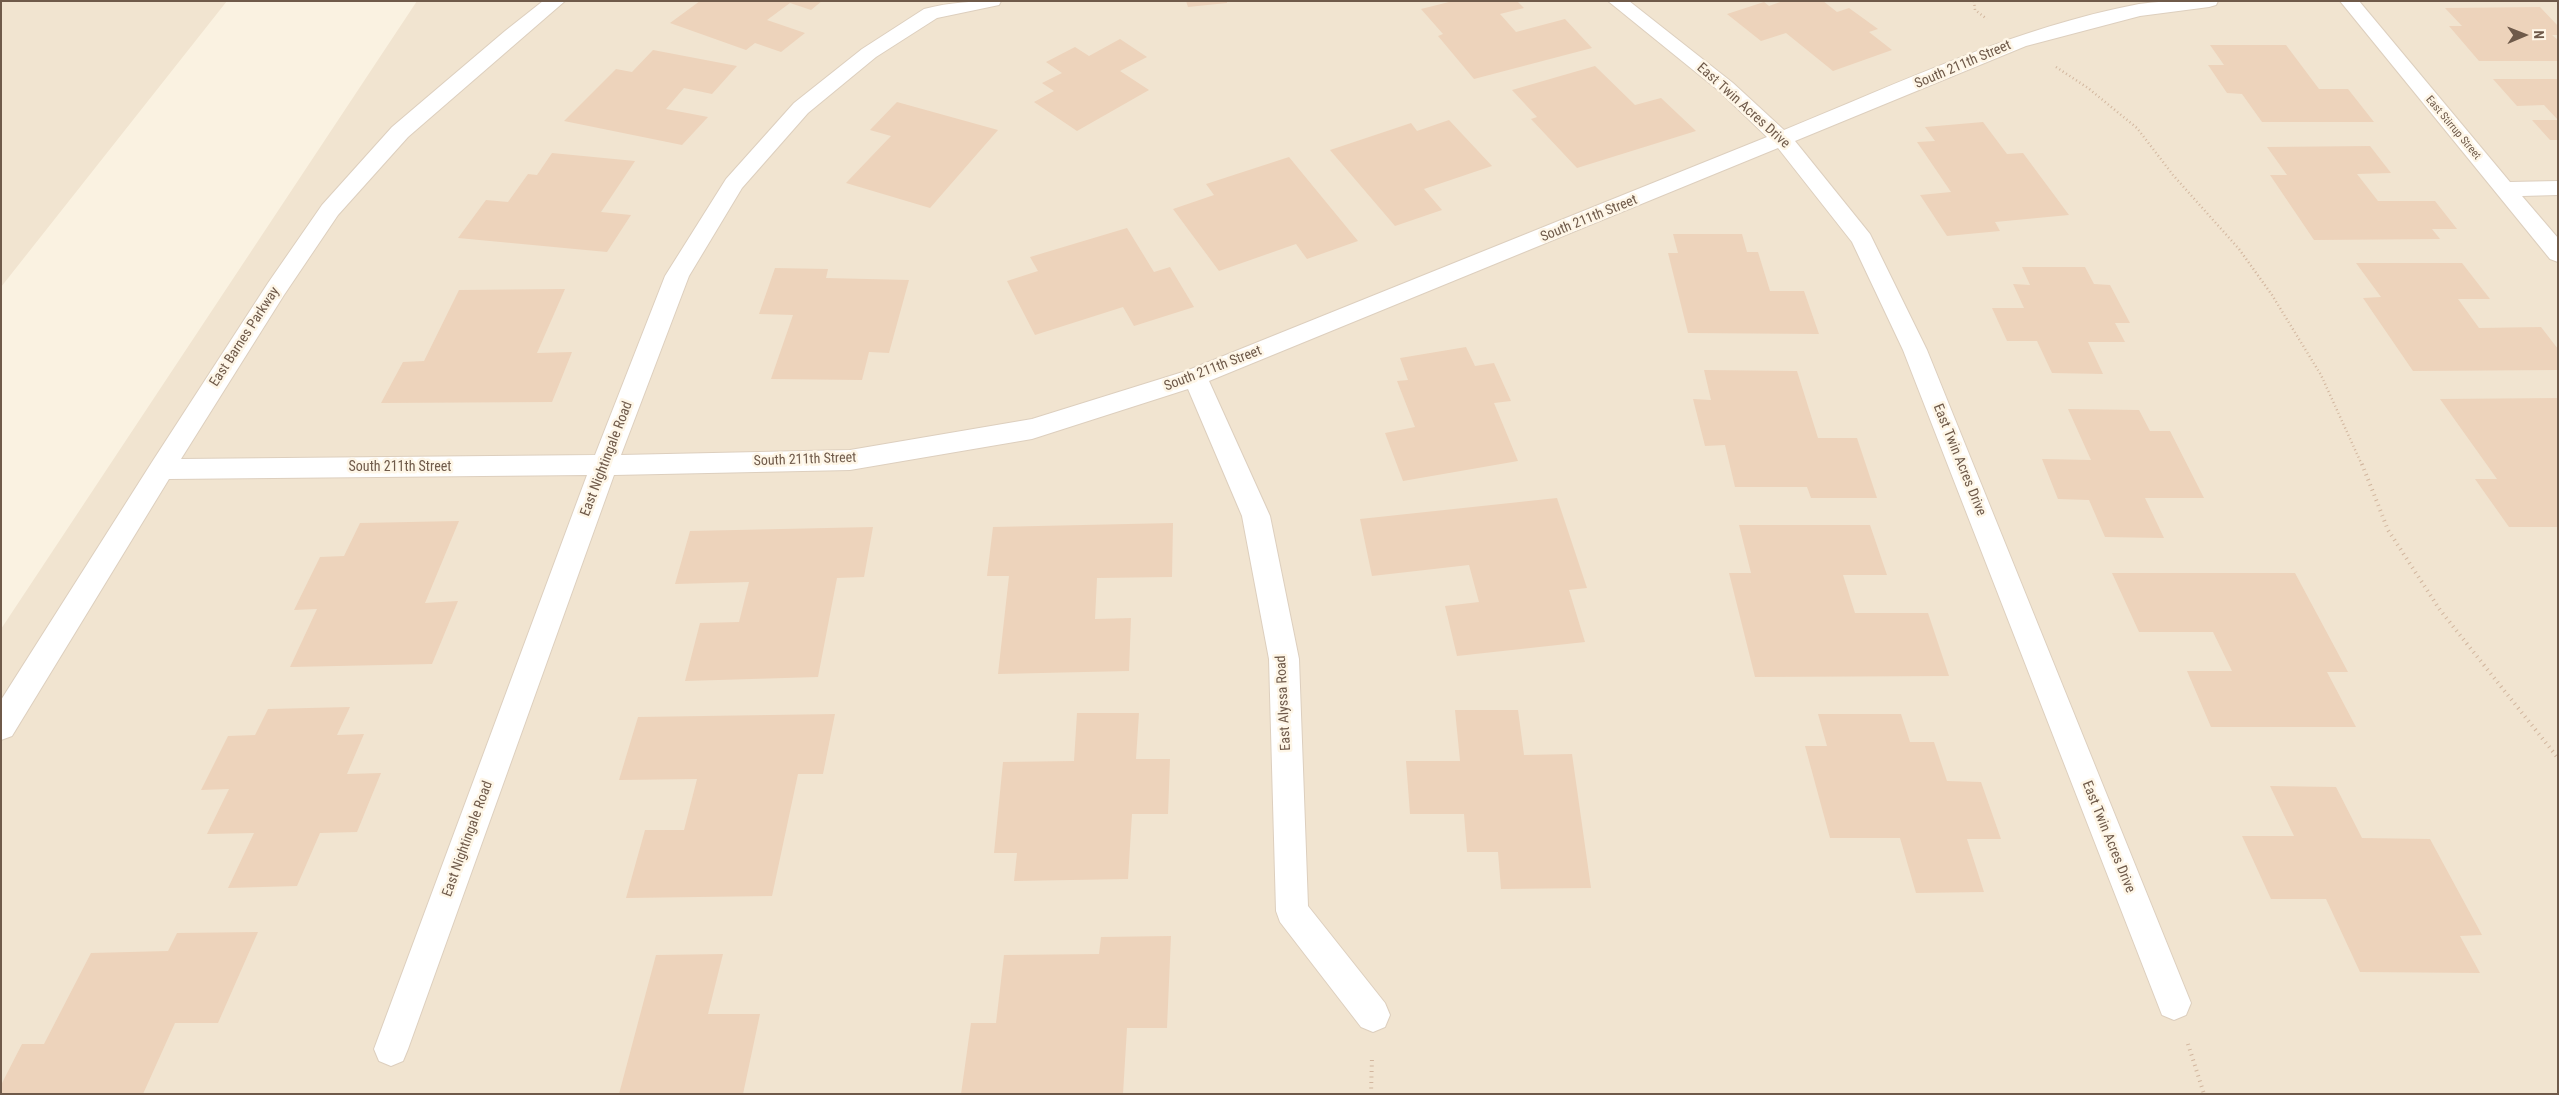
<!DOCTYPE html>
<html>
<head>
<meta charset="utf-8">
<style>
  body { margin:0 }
  #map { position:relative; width:2559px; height:1095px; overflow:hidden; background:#faf2e1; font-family:"Roboto Condensed",sans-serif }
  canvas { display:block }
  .frame { position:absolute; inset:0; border:2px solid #6f5a4a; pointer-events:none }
  .north { position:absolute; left:2499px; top:10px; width:50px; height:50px; -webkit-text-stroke:4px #fef6e7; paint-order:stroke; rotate:89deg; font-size:14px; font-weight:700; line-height:20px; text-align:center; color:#6f5a4a }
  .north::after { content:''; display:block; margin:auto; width:18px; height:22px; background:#6f5a4a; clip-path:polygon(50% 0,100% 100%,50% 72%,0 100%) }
</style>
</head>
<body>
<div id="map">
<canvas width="2559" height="1095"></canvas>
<div class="frame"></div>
<div class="north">N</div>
</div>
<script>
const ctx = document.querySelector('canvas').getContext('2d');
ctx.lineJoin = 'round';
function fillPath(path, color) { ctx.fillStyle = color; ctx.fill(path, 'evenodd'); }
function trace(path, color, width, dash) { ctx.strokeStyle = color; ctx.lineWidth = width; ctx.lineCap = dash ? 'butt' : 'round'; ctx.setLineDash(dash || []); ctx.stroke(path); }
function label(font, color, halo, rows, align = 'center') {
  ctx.font = font + ' "Roboto Condensed",sans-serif'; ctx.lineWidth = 5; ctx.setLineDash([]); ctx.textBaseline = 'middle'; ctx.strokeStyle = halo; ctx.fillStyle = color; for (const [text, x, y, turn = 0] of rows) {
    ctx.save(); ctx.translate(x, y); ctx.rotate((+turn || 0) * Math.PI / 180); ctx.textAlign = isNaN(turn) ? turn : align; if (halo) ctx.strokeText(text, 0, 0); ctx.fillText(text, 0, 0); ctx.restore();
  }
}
fillPath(new Path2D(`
  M 1,1 L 227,1 L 1,287 Z
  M 417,1 L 2558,1 L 2558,1094 L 1,1094 L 1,629 Z`), '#f1e4d0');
fillPath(new Path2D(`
  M 700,1 L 720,2 L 822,1 L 811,10 L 790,3 L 767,20 L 805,33 L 781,52 L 755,43 L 746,50 L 670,23 Z
  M 1186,1 L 1227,1 L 1227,3 L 1188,7 Z
  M 1453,1 L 1517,1 L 1524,8 L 1500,14 L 1516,32 L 1565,19 L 1592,48 L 1474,79 L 1438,36 L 1443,34 L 1421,9 Z
  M 1783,1 L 1823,1 L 1837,12 L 1849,8 L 1878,29 L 1869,32 L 1892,50 L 1833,71 L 1786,33 L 1761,41 L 1727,14 L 1764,2 L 1769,6 Z
  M 2540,7 L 2558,26 L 2558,35 L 2552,35 L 2558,40 L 2558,61 L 2479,61 L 2449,26 L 2462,26 L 2445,8 Z
  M 1120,39 L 1147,57 L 1120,71 L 1149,90 L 1077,131 L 1034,102 L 1054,91 L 1042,83 L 1062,73 L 1046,62 L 1075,47 L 1089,56 Z
  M 2210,45 L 2286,45 L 2319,89 L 2348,89 L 2374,122 L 2262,122 L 2242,94 L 2227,93 L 2208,65 L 2224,65 Z
  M 653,50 L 737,66 L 712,94 L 684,88 L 666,109 L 708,117 L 682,145 L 564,121 L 616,69 L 632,72 Z
  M 1595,66 L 1635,105 L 1661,98 L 1696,131 L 1577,168 L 1531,119 L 1537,117 L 1512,90 Z
  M 2493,79 L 2558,79 L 2558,120 L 2544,105 L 2517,106 Z
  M 897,102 L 998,130 L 930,208 L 846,183 L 891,136 L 870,130 Z
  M 1449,120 L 1492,166 L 1424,189 L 1442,210 L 1395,226 L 1330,150 L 1411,123 L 1417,131 Z
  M 2532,120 L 2558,120 L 2558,140 L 2550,140 Z
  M 1983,122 L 2007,154 L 2023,153 L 2069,215 L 1995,222 L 2000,231 L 1947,236 L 1920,195 L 1951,192 L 1917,142 L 1935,141 L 1925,127 Z
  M 2370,146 L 2391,173 L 2357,174 L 2378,201 L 2435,201 L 2457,229 L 2432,229 L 2440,239 L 2314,240 L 2270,175 L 2287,175 L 2267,147 Z
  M 552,153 L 635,161 L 601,212 L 631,215 L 607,252 L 458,238 L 486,200 L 508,202 L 528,174 L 537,175 Z
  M 1289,157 L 1358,241 L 1307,259 L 1296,244 L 1219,271 L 1173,209 L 1214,195 L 1206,184 Z
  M 1127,228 L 1154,272 L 1170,267 L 1194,307 L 1134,326 L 1123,307 L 1035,335 L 1007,281 L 1038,271 L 1030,257 Z
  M 1673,234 L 1742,234 L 1747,252 L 1758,252 L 1770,291 L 1804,291 L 1819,334 L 1688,333 L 1668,253 L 1678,253 Z
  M 2356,263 L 2462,263 L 2490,299 L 2458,299 L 2479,328 L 2541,327 L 2558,349 L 2558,370 L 2413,371 L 2363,298 L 2381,297 Z
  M 2022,267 L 2085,267 L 2094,284 L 2110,285 L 2130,323 L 2115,323 L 2125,342 L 2088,342 L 2103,374 L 2052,373 L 2037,341 L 2007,341 L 1992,308 L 2024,308 L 2013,284 L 2030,285 Z
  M 775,268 L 828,269 L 826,278 L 909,280 L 889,353 L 869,352 L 862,380 L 771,379 L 793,315 L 759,314 Z
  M 565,289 L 537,353 L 572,352 L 552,402 L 381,403 L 403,362 L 424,361 L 459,290 Z
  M 1466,347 L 1475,366 L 1494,363 L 1511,401 L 1494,403 L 1518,461 L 1403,481 L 1385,433 L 1415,427 L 1397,381 L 1408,380 L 1400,358 Z
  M 1704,370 L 1797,371 L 1818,438 L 1857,438 L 1877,498 L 1811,498 L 1807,487 L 1735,487 L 1725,445 L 1705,446 L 1693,399 L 1711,400 Z
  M 2558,398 L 2558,527 L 2509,527 L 2475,479 L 2497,479 L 2440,399 Z
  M 2068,409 L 2139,410 L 2150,431 L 2170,431 L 2204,498 L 2145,498 L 2164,538 L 2105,537 L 2089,500 L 2058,499 L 2042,459 L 2091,460 Z
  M 1557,498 L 1587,588 L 1569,590 L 1585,642 L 1457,656 L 1445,606 L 1479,602 L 1469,565 L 1372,576 L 1360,519 Z
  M 459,521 L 425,603 L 458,601 L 432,664 L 290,667 L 317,609 L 294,610 L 320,557 L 344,556 L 360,523 Z
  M 1173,523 L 1172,577 L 1097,578 L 1095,619 L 1131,618 L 1129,671 L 998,674 L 1009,576 L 987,576 L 993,527 Z
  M 1739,525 L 1870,525 L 1887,575 L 1843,575 L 1855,613 L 1928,613 L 1949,676 L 1755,677 L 1729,573 L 1751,573 Z
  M 873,527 L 864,577 L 837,578 L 818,677 L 685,681 L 700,623 L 739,622 L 749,582 L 675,584 L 690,531 Z
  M 2112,573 L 2295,573 L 2348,672 L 2327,672 L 2356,727 L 2211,727 L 2187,671 L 2232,671 L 2213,632 L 2139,632 Z
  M 350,707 L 337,735 L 364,734 L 347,774 L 381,773 L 357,832 L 320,833 L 297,886 L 228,888 L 254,833 L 207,834 L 229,789 L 201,790 L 228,736 L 255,735 L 268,709 Z
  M 1455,710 L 1518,710 L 1524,755 L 1572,754 L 1591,888 L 1501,889 L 1498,852 L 1467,852 L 1464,814 L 1410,814 L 1406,761 L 1460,761 Z
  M 1077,713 L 1139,713 L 1136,759 L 1170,759 L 1168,814 L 1132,814 L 1128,879 L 1014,881 L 1017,853 L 994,853 L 1003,762 L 1074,761 Z
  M 835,714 L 823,774 L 798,774 L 772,896 L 626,898 L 645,830 L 684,830 L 697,779 L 619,780 L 638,717 Z
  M 1818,714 L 1901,714 L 1910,742 L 1934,742 L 1947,781 L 1981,782 L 2001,839 L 1967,839 L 1984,892 L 1916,893 L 1900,838 L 1830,838 L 1805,746 L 1827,746 Z
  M 2270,786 L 2336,787 L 2362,838 L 2430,839 L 2482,935 L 2460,936 L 2480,973 L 2360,972 L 2326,899 L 2271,899 L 2242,836 L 2294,836 Z
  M 258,932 L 218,1023 L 175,1023 L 143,1094 L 1,1094 L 1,1085 L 22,1044 L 44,1044 L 91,953 L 168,951 L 177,933 Z
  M 1171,936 L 1167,1028 L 1127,1028 L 1123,1094 L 961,1094 L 971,1023 L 996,1023 L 1004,955 L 1099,954 L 1101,937 Z
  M 723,954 L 708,1014 L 760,1014 L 743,1094 L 619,1094 L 656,955 Z`), '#edd3bb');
const minor = new Path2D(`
  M 543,1 L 565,1 L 408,137 L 338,215 L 284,295 L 181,459 L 595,455 L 665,276 L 726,179 L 794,103 L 862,49 L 924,9 C 950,2 975,1 1001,1 L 999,5 L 937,18 L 876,57 L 808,113 L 742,188 L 689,276 L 621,455 L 850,450 L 1032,419 L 1186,371 L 1767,137 L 1719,91 L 1608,1 L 1629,1 L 1733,83 L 1784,130 C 1899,83 2017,27 2139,4 C 2165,0 2192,1 2218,1 L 2216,5 L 2209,7 L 2140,16 L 2026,46 L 1795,141 L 1870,234 L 1927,350 L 2191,1003 L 2186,1015 L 2174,1020 L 2162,1015 L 1903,350 L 1852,242 L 1778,148 L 1209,381 L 1270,516 L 1299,659 L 1308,906 L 1385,1003 L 1390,1015 L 1385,1027 L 1373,1032 L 1361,1027 L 1280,922 L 1276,911 L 1269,659 L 1242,516 L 1188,389 L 1032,439 L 850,470 L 614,475 L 408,1049 L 403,1061 L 391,1066 L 379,1061 L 374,1049 L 587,475 L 169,479 L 12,736 L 1,740 L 1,700 L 152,462 L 268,283 L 322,205 L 392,127 L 505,31 Z
  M 2340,1 L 2359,1 L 2510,182 L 2558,181 L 2558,195 L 2522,196 L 2558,238 L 2558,262 L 2550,259 Z`);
trace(minor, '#ddcfbe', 2);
trace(new Path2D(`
  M 1974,1 L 1975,10 L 1987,19
  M 2056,67 L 2088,88 L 2137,128 L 2173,175 L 2239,249 L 2272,295 L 2321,375 L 2362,465`), '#d2b69e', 2.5, [1, 3]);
trace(new Path2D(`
  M 2362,464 L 2388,530 L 2440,610 L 2558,758
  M 2188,1044 L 2204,1094
  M 1371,1094 L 1372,1057`), '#d2b69e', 4, [1, 4.5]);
fillPath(minor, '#fff');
label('11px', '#6f5a4a', '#fef6e7', [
  ["East Stirrup Street",2453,128,50]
]);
label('14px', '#6f5a4a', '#fef6e7', [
  ["South 211th Street",1963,65,-23],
  ["East Twin Acres Drive",1743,106,42],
  ["South 211th Street",1589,219,-22],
  ["East Barnes Parkway",245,337,-57],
  ["South 211th Street",1213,369,-21],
  ["East Nightingale Road",607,459,-69],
  ["South 211th Street",805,460,-2],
  ["East Twin Acres Drive",1959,460,68],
  ["South 211th Street",400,467],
  ["East Alyssa Road",1284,703,-93],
  ["East Twin Acres Drive",2108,837,68],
  ["East Nightingale Road",468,839,-70]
]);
</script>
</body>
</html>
